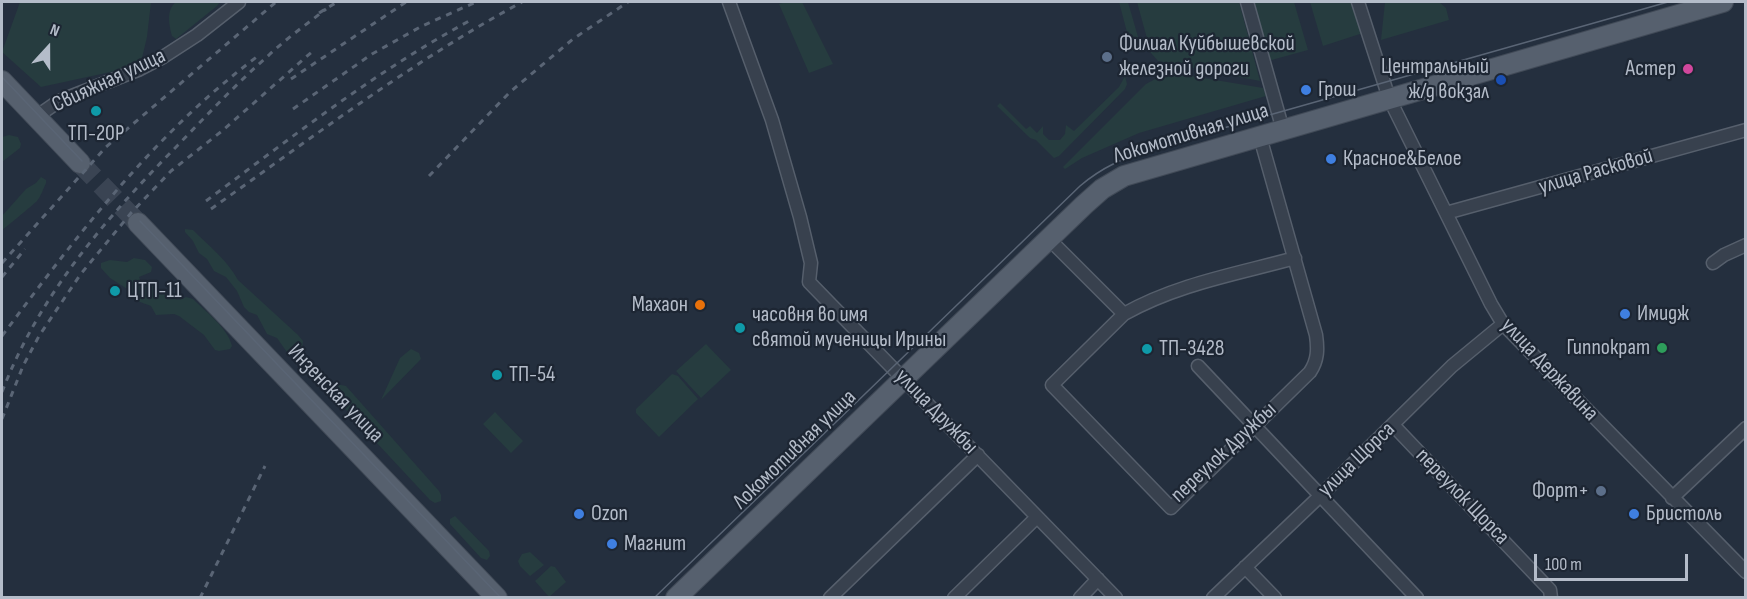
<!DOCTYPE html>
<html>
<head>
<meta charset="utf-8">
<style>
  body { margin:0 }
  #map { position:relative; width:1747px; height:599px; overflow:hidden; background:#242f3e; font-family:"Sofia Sans Condensed",sans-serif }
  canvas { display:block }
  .frame { position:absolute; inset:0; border:3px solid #b4bcc9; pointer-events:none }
  .north { position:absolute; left:18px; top:18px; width:60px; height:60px; -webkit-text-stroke:4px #1d2633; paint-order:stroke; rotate:21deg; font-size:16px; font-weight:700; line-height:24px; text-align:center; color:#b4bcc9 }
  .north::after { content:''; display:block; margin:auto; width:21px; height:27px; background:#b4bcc9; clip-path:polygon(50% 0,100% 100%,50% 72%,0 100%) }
  .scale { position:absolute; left:1534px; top:554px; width:154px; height:27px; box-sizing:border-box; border:3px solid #b4bcc9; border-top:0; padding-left:8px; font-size:18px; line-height:21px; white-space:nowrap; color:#b4bcc9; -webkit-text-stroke:4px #1d2633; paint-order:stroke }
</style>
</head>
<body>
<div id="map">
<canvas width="1747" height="599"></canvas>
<div class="frame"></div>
<div class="north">N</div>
<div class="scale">100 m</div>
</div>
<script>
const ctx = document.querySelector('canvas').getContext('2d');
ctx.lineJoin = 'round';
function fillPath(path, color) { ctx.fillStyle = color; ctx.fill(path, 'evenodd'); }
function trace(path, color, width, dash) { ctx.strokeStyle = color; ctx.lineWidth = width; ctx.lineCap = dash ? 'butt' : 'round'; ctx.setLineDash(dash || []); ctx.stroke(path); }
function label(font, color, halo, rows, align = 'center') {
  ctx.font = font + ' "Sofia Sans Condensed",sans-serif'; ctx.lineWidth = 4.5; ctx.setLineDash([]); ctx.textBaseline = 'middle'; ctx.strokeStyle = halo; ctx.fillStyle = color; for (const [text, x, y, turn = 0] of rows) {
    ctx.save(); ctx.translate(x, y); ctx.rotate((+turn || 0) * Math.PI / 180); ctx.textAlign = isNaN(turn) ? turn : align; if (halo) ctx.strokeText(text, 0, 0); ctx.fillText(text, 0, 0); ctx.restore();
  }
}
fillPath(new Path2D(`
  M 20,2 L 151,2 L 147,37 L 142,58 L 115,71 L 41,87 L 2,52 Z
  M 176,2 L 220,2 L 217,6 L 176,39 L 172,36 C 169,24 166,10 176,2 Z
  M 786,2 L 802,2 L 833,64 L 809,73 L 779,4 Z
  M 1119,2 L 1128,2 L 1138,37 L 1138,46 L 1132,51 Z
  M 1137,2 L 1239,2 L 1260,81 L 1158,61 L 1151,53 Z
  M 1252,2 L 1294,2 L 1308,50 L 1268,61 Z
  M 1310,2 L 1353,2 L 1363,33 L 1323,46 Z
  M 1385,2 L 1439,2 L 1446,8 L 1449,20 L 1381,40 Z
  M 1179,74 L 1263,88 L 1266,96 L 1139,133 L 1082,158 L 1065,169 L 1063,167 L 1146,84 L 1161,76 Z
  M 1125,76 L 1127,84 L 1125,89 L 1059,156 L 1054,158 L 1036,140 L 1030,138 L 997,106 L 1000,103 L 1026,129 L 1030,126 L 1037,133 L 1043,126 L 1043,134 L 1049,140 L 1060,140 L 1065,134 L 1066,125 L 1074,131 L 1119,87 Z
  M 9,135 L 18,137 L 21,144 L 20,148 L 2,162 L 2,137 Z
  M 41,177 L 46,180 L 46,183 C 43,189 41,196 37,201 C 33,205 5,228 2,230 L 2,216 L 26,189 L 36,183 Z
  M 185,229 L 193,230 C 209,246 227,260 238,280 L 298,335 L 303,341 L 302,352 L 297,356 L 289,355 L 277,338 L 267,334 L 257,315 L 249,312 L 244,307 L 237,291 L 226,277 L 214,271 L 207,259 L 199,253 L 193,241 L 185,232 Z
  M 134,258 L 145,260 L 152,267 L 151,272 L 139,277 L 141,282 C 158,282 171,307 186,297 L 193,299 C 206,312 228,328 232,346 L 230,349 L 219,351 L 215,350 L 204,335 L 179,316 L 174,314 L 156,315 L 151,306 L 129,298 L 132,292 L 110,278 L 101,268 L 101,263 L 110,260 L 127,262 Z
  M 706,344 L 731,370 L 701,398 L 676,371 Z
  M 411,349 L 419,353 L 421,359 L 381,400 L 400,358 Z
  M 672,374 L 678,376 L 698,399 L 659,437 L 636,413 L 636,409 Z
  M 336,384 L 346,386 L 439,491 L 441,495 L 441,501 L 435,503 L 430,500 L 335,398 L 332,388 Z
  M 495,412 L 523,441 L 511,453 L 483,424 Z
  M 455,516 L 489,551 L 490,556 L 487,560 L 481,558 L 450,524 L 450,519 Z
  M 530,552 L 544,565 L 530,576 L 520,566 L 518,561 L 522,554 Z
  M 551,566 L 555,567 L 566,582 L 549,597 L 535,581 Z`), '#263c3f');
trace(new Path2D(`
  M 80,163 L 138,223`), '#3a4453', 20, [20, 10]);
const street = new Path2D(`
  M 729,2 L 772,120 L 800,217 L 811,263 L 809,282 L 1116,598
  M 1247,2 L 1283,130
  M 1358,2 L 1389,98 L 1491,304 L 1503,324 L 1746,572
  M 36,117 L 59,101 L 138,70 L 163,57 L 197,35 L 239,2
  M 1446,213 L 1746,130
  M 1049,239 L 1124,314 L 1052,385 L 1171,508 L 1310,372 C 1318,360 1318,349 1316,335 L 1260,137
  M 1713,263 L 1724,255 L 1746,245
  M 1124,314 C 1177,284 1237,274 1295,258
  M 1198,366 L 1417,598
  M 1393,425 L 1550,590 L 1551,598
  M 1672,498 L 1746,428
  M 1245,567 L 1275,598
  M 830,598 L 978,455
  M 954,598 L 1037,517
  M 1080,598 L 1098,579
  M 1213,598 L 1320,496 L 1452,366 L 1503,324`);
const primary = new Path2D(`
  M 2,81 L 80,163
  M 138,223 L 497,598
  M 676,598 L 1084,205 L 1102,189 L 1124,176 L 1723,2`);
trace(street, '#565f6c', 15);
trace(primary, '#414a57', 22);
trace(street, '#38414e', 12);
trace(primary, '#56606e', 20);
trace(new Path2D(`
  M 2,77 L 82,161
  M 140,221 L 501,598
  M 654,598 L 1080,186 C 1102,167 1126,157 1153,148 L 1668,2`), '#5a6575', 1.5);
trace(new Path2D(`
  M 319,13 L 337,2
  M 291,79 L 406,2
  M 293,109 L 372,54 L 422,26 L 476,2
  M 429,176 L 510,92 L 573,39 L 628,2
  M 206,201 C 292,137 376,71 471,20
  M 211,209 C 313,137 413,61 522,2
  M 2,263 L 106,147 L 276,2
  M 2,277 L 25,249
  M 2,336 C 78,234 155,133 258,56
  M 2,392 C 39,295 106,218 178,145 C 208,114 237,83 269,55 C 287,38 307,24 326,9
  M 2,419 L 23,366 L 39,336 L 80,275 L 131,213 L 171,171 L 222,131 L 314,50
  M 200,598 L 265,466`), '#5a6575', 3, [6, 6]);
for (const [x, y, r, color] of [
  [1107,57,6,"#5c6f8a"],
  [1688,69,6,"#d1479c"],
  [1501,80,6,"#1a4fb4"],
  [1306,90,6,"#3f7fe0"],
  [96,111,6,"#0f9aa8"],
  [1331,159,6,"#3f7fe0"],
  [115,291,6,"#0f9aa8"],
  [700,305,6,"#e8710a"],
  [1625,314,6,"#3f7fe0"],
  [740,328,6,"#0f9aa8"],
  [1662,348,6,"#2e9e5b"],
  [1147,349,6,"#0f9aa8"],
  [497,375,6,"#0f9aa8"],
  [1601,491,6,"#5c6f8a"],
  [579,514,6,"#3f7fe0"],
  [1634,514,6,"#3f7fe0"],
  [612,544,6,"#3f7fe0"]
]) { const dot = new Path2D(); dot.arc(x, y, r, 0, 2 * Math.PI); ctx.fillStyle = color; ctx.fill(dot); trace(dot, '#1d2633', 2); }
label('22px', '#b4bcc9', '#1d2633', [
  ["Филиал Куйбышевской",1119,44],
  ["железной дороги",1119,69],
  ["Центральный",1489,67,"right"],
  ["ж/д вокзал",1489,92,"right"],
  ["Астер",1676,69,"right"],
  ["Грош",1318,90],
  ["ТП-20Р",96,134,"center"],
  ["Красное&Белое",1343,159],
  ["ЦТП-11",127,291],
  ["Махаон",688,305,"right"],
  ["Имидж",1637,314],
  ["часовня во имя",752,315],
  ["святой мученицы Ирины",752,340],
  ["Гиппократ",1650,348,"right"],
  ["ТП-3428",1159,349],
  ["ТП-54",509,375],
  ["Форт+",1589,491,"right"],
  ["Ozon",591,514],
  ["Бристоль",1646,514],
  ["Магнит",624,544]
], 'left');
label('22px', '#b4bcc9', '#1d2633', [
  ["Свияжная улица",109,81,-25],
  ["Локомотивная улица",1191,134,-17],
  ["улица Расковой",1596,172,-16],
  ["улица Державина",1549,370,47],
  ["Инзенская улица",335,394,46],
  ["улица Дружбы",936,412,46],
  ["Локомотивная улица",795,450,-44],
  ["переулок Дружбы",1224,453,-43],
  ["улица Щорса",1357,460,-44],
  ["переулок Щорса",1462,497,46]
]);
</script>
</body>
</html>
